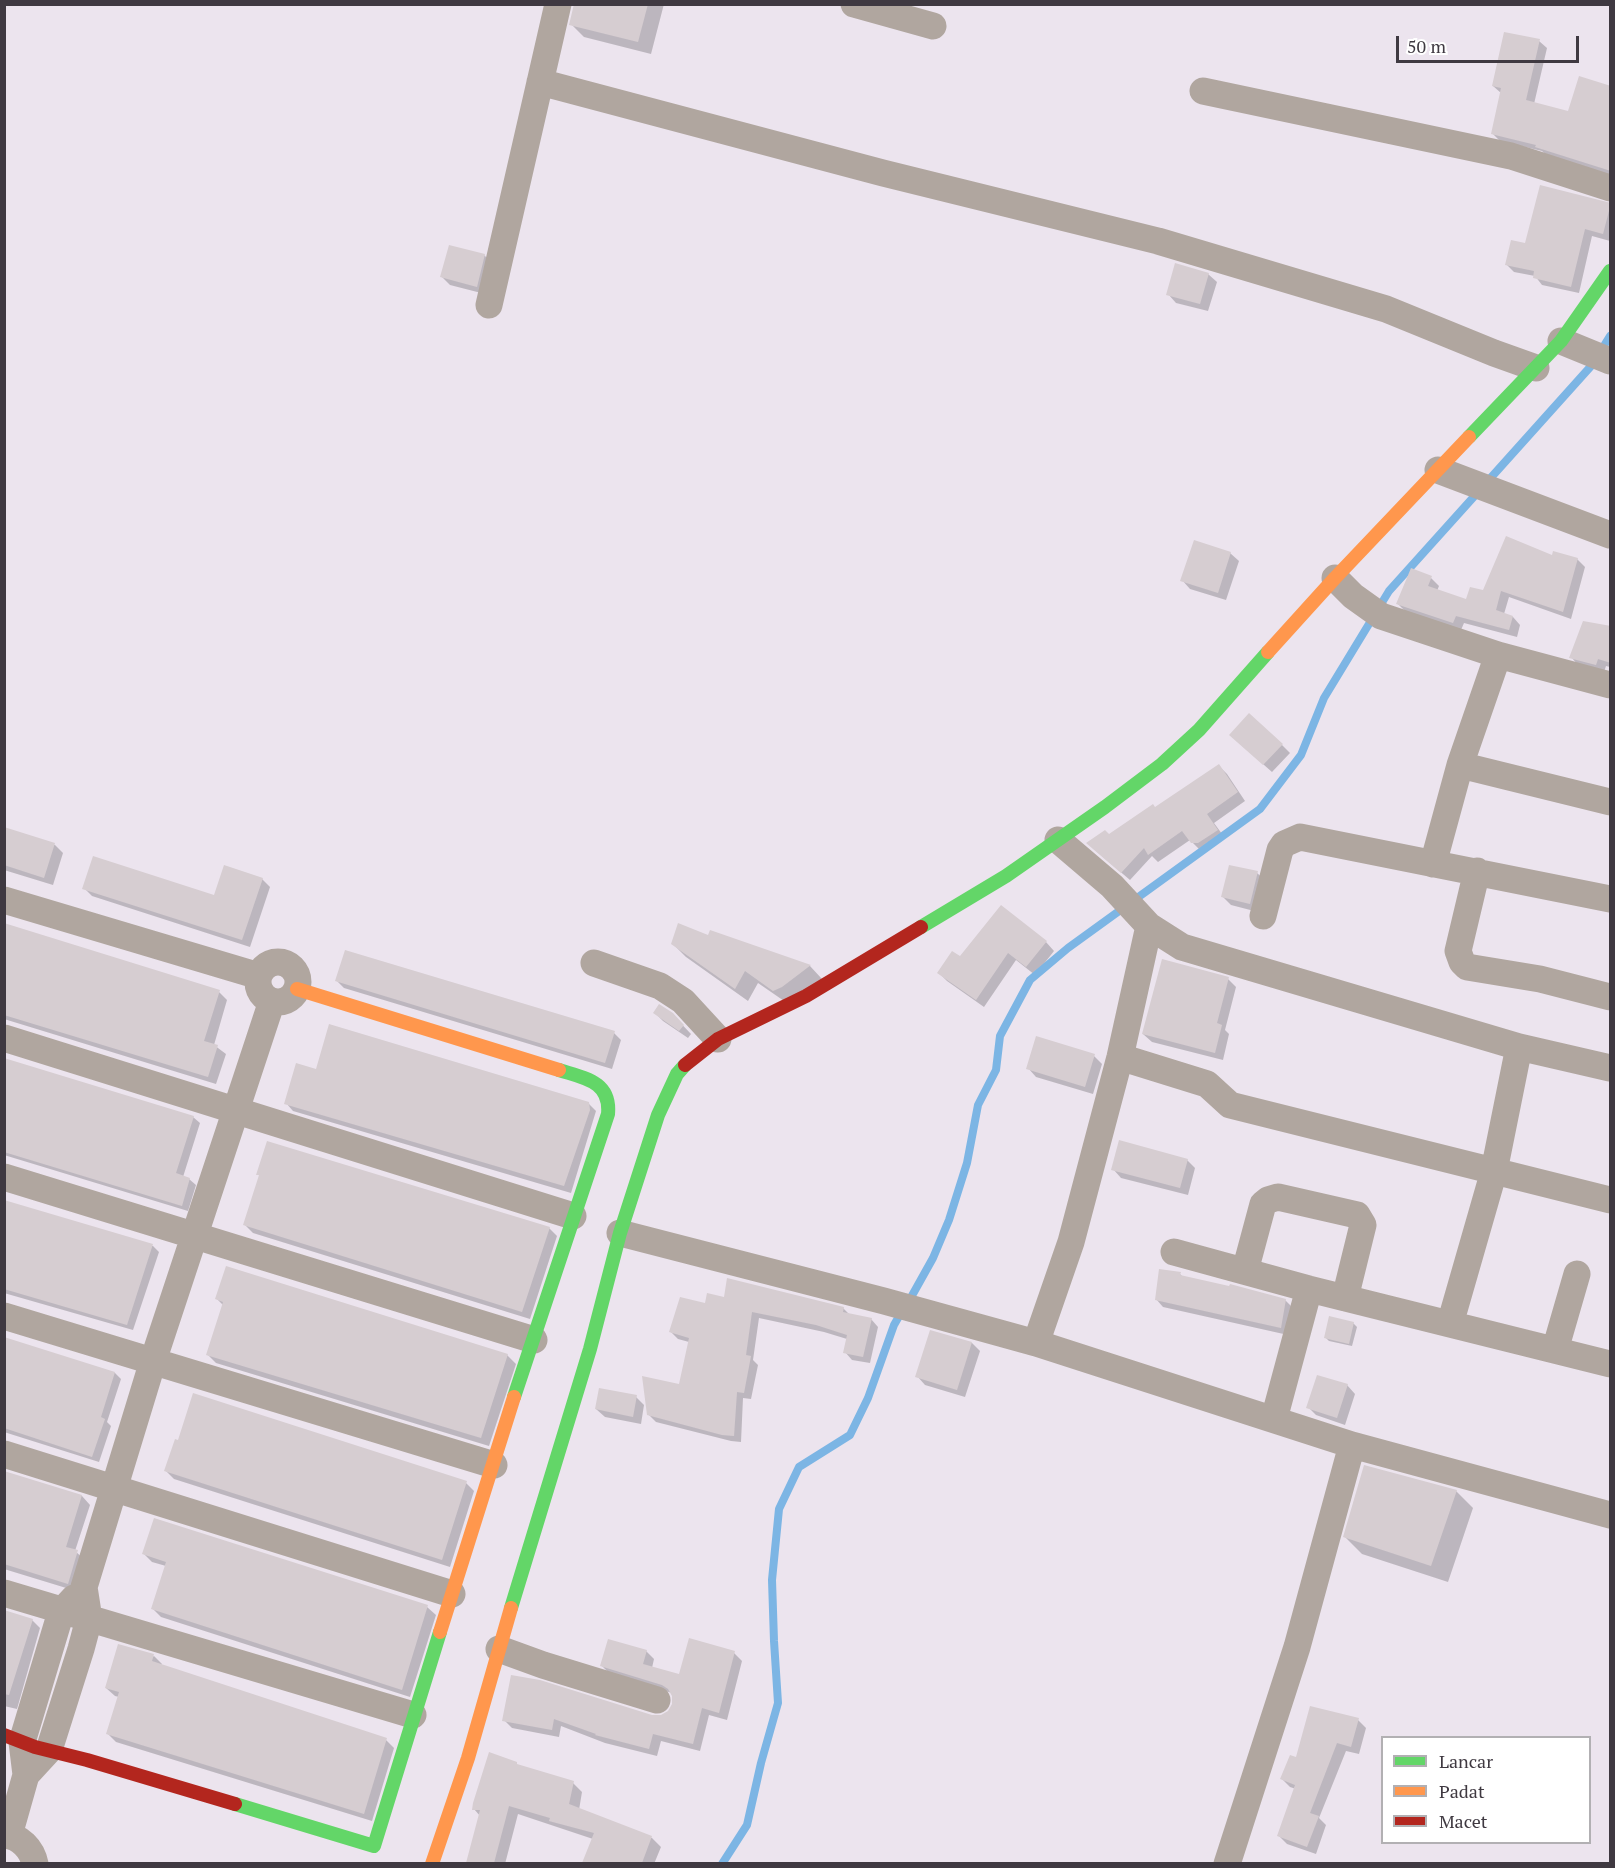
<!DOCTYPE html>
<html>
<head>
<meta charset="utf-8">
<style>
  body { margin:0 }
  #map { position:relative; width:1615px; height:1868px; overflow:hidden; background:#ece4ee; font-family:"PT Serif",serif }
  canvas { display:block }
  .frame { position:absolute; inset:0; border:6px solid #3f3941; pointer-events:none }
  .legend { position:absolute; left:1381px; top:1736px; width:210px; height:108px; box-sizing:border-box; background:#fff; border:2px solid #b2b0b3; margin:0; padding:8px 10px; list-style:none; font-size:18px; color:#3f3941 }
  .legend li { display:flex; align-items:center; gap:12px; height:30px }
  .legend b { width:30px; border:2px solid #b2b0b3 }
  .scale { position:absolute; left:1396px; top:36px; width:183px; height:27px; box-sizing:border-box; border:3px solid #3f3941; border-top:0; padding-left:8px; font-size:18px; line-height:21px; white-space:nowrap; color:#3f3941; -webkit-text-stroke:4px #fff; paint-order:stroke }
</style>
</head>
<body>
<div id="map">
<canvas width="1615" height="1868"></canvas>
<div class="frame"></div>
<ul class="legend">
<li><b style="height:8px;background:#63d668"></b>Lancar</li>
<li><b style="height:8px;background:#ff974d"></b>Padat</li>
<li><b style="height:8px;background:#b3261e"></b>Macet</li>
</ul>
<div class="scale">50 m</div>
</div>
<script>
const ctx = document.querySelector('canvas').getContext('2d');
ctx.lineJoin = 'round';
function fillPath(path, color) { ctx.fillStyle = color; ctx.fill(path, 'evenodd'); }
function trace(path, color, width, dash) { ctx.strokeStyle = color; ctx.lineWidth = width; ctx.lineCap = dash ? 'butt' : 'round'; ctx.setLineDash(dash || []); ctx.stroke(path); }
fillPath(new Path2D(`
  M 576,4 L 664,4 L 651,54 L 584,37 L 571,24 Z
  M 1539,41 L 1547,48 L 1534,104 L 1569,113 L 1610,87 L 1610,175 L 1545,154 L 1542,151 L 1500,141 L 1493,134 L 1501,93 L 1493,86 Z
  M 1610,205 L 1610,241 L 1592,236 L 1579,293 L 1542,285 L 1535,276 L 1514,272 L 1506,264 Z
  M 484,255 L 492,263 L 485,294 L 450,285 L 442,277 Z
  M 1208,274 L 1217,282 L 1208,311 L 1176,303 L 1168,294 Z
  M 1230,553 L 1239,561 L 1226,600 L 1190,589 L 1182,580 Z
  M 1553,557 L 1577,559 L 1585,567 L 1571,619 L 1509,597 L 1504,614 L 1513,617 L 1520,625 L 1517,637 L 1464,623 L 1461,630 L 1406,612 L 1398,604 L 1412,570 L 1431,578 L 1439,586 L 1437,591 L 1467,601 Z
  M 1610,627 L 1610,667 L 1606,666 L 1604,672 L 1579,666 L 1571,657 Z
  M 1239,743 L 1282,745 L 1290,753 L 1272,772 Z
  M 1219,766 L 1227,774 L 1245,801 L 1214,823 L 1225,838 L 1207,851 L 1201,851 L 1190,840 L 1158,862 L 1152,856 L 1130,880 L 1096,851 L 1109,836 L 1156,808 Z
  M 4,829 L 55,845 L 63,853 L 53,885 L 4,870 Z
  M 1257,873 L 1266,881 L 1258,912 L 1231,905 L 1223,897 Z
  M 262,879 L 270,887 L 250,947 L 92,896 L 84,888 L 215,897 Z
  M 4,925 L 219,992 L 227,1000 L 214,1045 L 226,1054 L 216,1084 L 4,1019 Z
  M 711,932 L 810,966 L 822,979 L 787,1003 L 758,983 L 748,1001 L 686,957 L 673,944 L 709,937 Z
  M 1046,942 L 1054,951 L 1035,975 L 1016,960 L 984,1007 L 947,981 L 939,973 L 961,958 Z
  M 1228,979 L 1236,987 L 1225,1030 L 1229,1034 L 1223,1060 L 1152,1042 L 1143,1034 Z
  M 337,981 L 614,1033 L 621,1040 L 612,1069 L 344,988 Z
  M 655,1013 L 672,1014 L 691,1034 L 688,1038 L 663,1021 Z
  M 1094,1056 L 1102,1064 L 1093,1094 L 1036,1077 L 1028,1068 Z
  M 4,1059 L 193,1117 L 200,1123 L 183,1177 L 189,1179 L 196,1185 L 188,1211 L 4,1155 Z
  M 317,1070 L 588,1103 L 596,1111 L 571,1193 L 293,1111 L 286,1103 Z
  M 1187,1160 L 1195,1168 L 1188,1195 L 1121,1178 L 1113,1169 Z
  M 258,1174 L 549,1228 L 557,1236 L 530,1319 L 253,1233 L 245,1225 L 260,1177 Z
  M 4,1202 L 153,1246 L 159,1252 L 133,1330 L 4,1293 Z
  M 1180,1274 L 1184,1278 L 1285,1300 L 1293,1308 L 1288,1335 L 1163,1307 L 1156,1299 Z
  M 725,1298 L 843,1308 L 850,1315 L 871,1319 L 878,1327 L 870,1363 L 852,1360 L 845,1352 L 847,1339 L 824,1332 L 759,1318 L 753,1360 L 758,1365 L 751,1399 L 743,1398 L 741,1442 L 731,1441 L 656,1422 L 648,1414 L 680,1386 L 689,1342 L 678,1339 L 671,1332 L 706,1305 Z
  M 217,1299 L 507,1355 L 516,1364 L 489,1446 L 216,1363 L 208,1355 L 223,1305 Z
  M 1353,1323 L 1357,1327 L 1352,1346 L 1329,1341 L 1326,1338 Z
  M 931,1332 L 972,1343 L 980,1351 L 965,1397 L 925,1385 L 917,1376 Z
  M 4,1338 L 115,1373 L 121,1379 L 107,1422 L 111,1426 L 99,1462 L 4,1432 Z
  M 1347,1385 L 1355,1394 L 1345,1425 L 1316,1415 L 1308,1407 Z
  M 194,1395 L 466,1483 L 474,1491 L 450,1567 L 174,1479 L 166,1471 L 179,1441 Z
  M 636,1397 L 644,1405 L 641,1424 L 605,1417 L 596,1409 Z
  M 4,1472 L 82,1496 L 90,1505 L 75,1551 L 85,1560 L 76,1591 L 4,1569 Z
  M 1456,1491 L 1473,1508 L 1448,1582 L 1362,1554 L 1345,1537 Z
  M 144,1554 L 427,1607 L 436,1615 L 410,1697 L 161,1617 L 153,1609 L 166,1566 L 152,1562 Z
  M 4,1612 L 32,1620 L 40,1628 L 17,1709 L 4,1706 Z
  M 646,1651 L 654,1659 L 652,1668 L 680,1676 L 734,1653 L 742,1661 L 727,1720 L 709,1715 L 700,1751 L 661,1741 L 657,1756 L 605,1743 L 561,1726 L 559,1737 L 512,1728 L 504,1720 L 513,1677 L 652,1717 L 660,1717 L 669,1712 L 674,1704 L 672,1693 L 610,1674 L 602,1666 Z
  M 154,1656 L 162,1664 L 161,1666 L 386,1740 L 394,1748 L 372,1821 L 116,1742 L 108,1734 L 119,1697 L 115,1696 L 106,1688 Z
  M 1358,1720 L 1366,1728 L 1359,1754 L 1346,1751 L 1319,1818 L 1326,1825 L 1316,1854 L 1287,1844 L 1279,1836 L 1296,1789 L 1290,1787 L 1282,1779 L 1297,1760 Z
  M 520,1767 L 573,1783 L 582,1792 L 579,1810 L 652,1838 L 661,1847 L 654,1864 L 583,1864 L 593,1839 L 518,1814 L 505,1864 L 468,1864 L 480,1816 L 474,1809 Z`), '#0003');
trace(new Path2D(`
  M 1487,482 L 1592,365 L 1610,336
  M 909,1301 L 933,1258 L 949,1220 L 967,1163 L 978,1105 L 996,1070 L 1000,1036 L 1030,980 L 1068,948 L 1260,809 L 1301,755 L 1324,698 L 1389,591 L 1479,491
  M 722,1864 L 747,1825 L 761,1763 L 778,1703 L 774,1641 L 772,1580 L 779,1509 L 799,1467 L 850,1435 L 868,1398 L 894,1325 L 902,1311`), '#7cb5e4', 8);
fillPath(new Path2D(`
  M 574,4 L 648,4 L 638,42 L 569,25 Z
  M 1504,32 L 1540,39 L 1526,100 L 1568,111 L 1579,76 L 1611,86 L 1611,171 L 1535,147 L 1536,145 L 1491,134 L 1501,88 L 1492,86 Z
  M 1540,185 L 1611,203 L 1603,234 L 1585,229 L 1571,287 L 1533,278 L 1534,271 L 1505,265 L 1511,240 L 1525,243 Z
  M 449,245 L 485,254 L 477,287 L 440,277 Z
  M 1175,263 L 1209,273 L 1200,304 L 1166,295 Z
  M 1506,536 L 1552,555 L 1553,551 L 1578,558 L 1563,612 L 1501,591 L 1496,610 L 1513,616 L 1509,630 L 1456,616 L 1453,623 L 1396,604 L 1411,568 L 1432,576 L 1428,586 L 1466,599 L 1470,587 L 1483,590 Z
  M 1194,540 L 1231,552 L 1218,593 L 1180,581 Z
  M 1583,621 L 1611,626 L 1611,663 L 1598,659 L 1596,665 L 1569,658 Z
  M 1249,713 L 1283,744 L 1263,765 L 1229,735 Z
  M 1219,764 L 1238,792 L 1207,814 L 1218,830 L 1198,843 L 1191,843 L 1182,831 L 1148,855 L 1144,848 L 1121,873 L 1086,843 L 1105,830 L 1109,834 L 1153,804 L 1155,807 Z
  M 4,827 L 55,843 L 44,878 L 4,865 Z
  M 93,856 L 214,895 L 224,865 L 263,878 L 242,940 L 82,889 Z
  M 1229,865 L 1258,871 L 1250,904 L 1221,897 Z
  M 1001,905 L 1047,941 L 1026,967 L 1008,953 L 976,1000 L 937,973 L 952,951 L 960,956 Z
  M 4,923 L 220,990 L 204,1041 L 218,1045 L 208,1077 L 4,1015 Z
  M 678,923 L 708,935 L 710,930 L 811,965 L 782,987 L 773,991 L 745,971 L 735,989 L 671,944 Z
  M 345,950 L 615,1031 L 605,1063 L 335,981 Z
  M 1162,959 L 1229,977 L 1217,1023 L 1222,1025 L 1215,1053 L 1142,1034 Z
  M 659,1004 L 673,1013 L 684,1025 L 679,1031 L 653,1013 Z
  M 329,1024 L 589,1102 L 590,1110 L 564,1186 L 284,1104 L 296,1063 L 316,1069 Z
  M 1036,1036 L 1095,1054 L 1085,1087 L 1026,1069 Z
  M 4,1058 L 194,1116 L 176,1173 L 190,1178 L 182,1206 L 4,1152 Z
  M 1119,1140 L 1188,1159 L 1180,1188 L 1111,1170 Z
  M 267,1141 L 550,1227 L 522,1312 L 243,1225 L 259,1175 L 256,1175 Z
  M 4,1200 L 153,1244 L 127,1325 L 4,1289 Z
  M 226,1266 L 508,1354 L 481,1438 L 206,1355 L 223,1302 L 215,1299 Z
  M 1159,1269 L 1181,1272 L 1180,1275 L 1229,1286 L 1230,1284 L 1286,1299 L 1281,1328 L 1155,1300 Z
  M 727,1278 L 844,1307 L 843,1312 L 872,1318 L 863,1357 L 843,1353 L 847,1335 L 816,1325 L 752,1312 L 746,1355 L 751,1356 L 744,1393 L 737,1392 L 734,1436 L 722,1435 L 647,1415 L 642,1376 L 679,1384 L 689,1338 L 669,1332 L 680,1297 L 705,1303 L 707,1293 L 724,1297 Z
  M 1329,1316 L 1354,1322 L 1349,1344 L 1324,1338 Z
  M 930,1330 L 972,1342 L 957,1390 L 915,1377 Z
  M 4,1337 L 115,1372 L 101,1417 L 105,1419 L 92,1457 L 4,1428 Z
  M 1317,1375 L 1348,1384 L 1337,1418 L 1306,1408 Z
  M 599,1388 L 637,1395 L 633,1417 L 595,1409 Z
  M 193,1393 L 467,1481 L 442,1560 L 164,1471 L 175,1439 L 178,1440 Z
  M 1364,1465 L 1457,1490 L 1431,1566 L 1343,1537 Z
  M 4,1471 L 82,1495 L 66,1547 L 78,1550 L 68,1584 L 4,1564 Z
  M 154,1518 L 428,1605 L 402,1690 L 151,1609 L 166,1562 L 142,1554 Z
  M 4,1610 L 33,1619 L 9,1695 L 4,1694 Z
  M 689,1638 L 735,1651 L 719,1713 L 702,1708 L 693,1744 L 653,1734 L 649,1749 L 595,1735 L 596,1734 L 554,1719 L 552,1730 L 502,1721 L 511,1675 L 540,1680 L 652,1715 L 661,1715 L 668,1711 L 672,1704 L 672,1696 L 668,1689 L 662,1685 L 600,1666 L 608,1639 L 647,1650 L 643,1664 L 679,1674 Z
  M 118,1644 L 154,1654 L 152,1661 L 387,1738 L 364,1814 L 106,1734 L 119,1692 L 105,1688 Z
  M 1310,1706 L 1359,1718 L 1351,1747 L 1337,1743 L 1310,1813 L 1319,1816 L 1307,1847 L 1277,1836 L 1295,1785 L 1280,1779 L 1290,1755 L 1296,1757 Z
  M 489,1752 L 517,1762 L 517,1764 L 574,1781 L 569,1804 L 652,1836 L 642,1863 L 582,1863 L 594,1833 L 549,1821 L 550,1818 L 509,1806 L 494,1863 L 466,1863 L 480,1810 L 472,1810 L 473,1803 Z`), '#d6cdd1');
trace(new Path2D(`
  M 854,4 L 933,26
  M 540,82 L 883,173 L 1158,241 L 1386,309 L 1494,353 L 1536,368
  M 1203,91 L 1511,156 L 1610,188
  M 489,305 L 558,4
  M 1561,341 L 1610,361
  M 1438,470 L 1610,535
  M 1335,578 L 1353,596 L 1381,616 L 1498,655 L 1610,685
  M 1460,765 L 1610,802
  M 1058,840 L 1112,886 L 1149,926 L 1182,947 L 1519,1047
  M 1433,864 L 1460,765 L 1498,655
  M 1477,871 L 1458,951 L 1462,962 L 1467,967 L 1540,979 L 1610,997
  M 4,900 L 259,976
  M 1263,916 L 1280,850 L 1284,844 L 1300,837 L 1610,899
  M258 982a20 20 0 1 1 40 0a20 20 0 1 1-40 0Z
  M 594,963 L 660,986 L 683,1001 L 718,1039
  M 4,1038 L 573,1216
  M 1120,1057 L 1207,1084 L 1230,1105 L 1610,1200
  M 4,1177 L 534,1340
  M 620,1233 L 884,1301 L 1036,1343 L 1352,1445 L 1610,1515
  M 1174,1252 L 1309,1289 L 1610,1364
  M 1245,1271 L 1263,1204 L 1268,1200 L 1278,1197 L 1357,1215 L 1363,1225 L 1345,1298
  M 4,1316 L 494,1465
  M 1450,1324 L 1494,1171 L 1519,1047 L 1610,1068
  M 1036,1343 L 1071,1242 L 1120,1057 L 1149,926
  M 1555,1350 L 1577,1274
  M 1274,1419 L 1309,1289
  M 4,1454 L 452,1594
  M 4,1593 L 413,1715
  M 499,1649 L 543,1665 L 657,1700
  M 26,1775 L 49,1750 L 81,1649 L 89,1619 L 84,1587 L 153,1361 L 272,1001
  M 4,1835 C 20,1836 32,1849 35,1864
  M 9,1835 L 26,1775 L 22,1742 L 61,1612 L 74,1598
  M 1227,1864 L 1297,1647 L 1352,1445`), '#b0a69f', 27);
trace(new Path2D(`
  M 1469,437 L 1561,341 L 1610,271
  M 921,927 L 1006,876 L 1105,807 L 1162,764 L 1199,730 L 1268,652
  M 514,1397 L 608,1114 C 611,1081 584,1078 559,1070
  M 511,1608 L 590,1349 L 620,1233 L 658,1115 L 677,1074 L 685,1065
  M 235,1804 L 374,1846 L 440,1632`), '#63d668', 14);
trace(new Path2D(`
  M 1268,652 L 1335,578 L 1469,437
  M 297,989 L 559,1070
  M 440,1632 L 514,1397
  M 432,1864 L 468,1758 L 511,1608`), '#ff974d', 14);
trace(new Path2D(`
  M 685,1065 L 718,1039 L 806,996 L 921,927
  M 4,1735 L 35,1747 L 87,1760 L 235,1804`), '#b3261e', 14);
</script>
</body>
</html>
